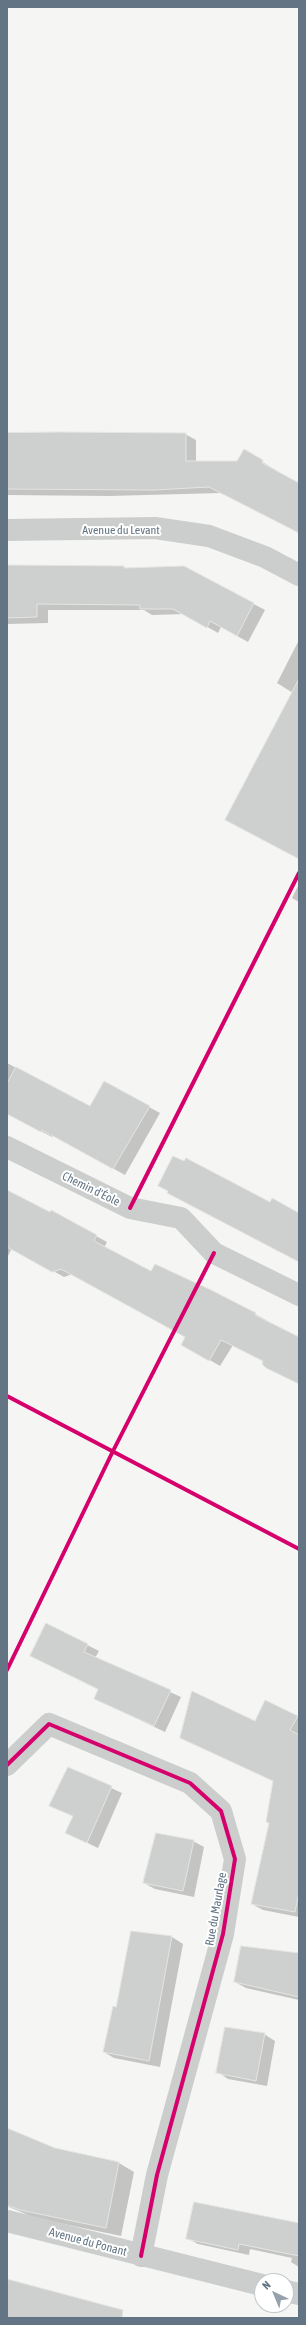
<!DOCTYPE html>
<html>
<head>
<meta charset="utf-8">
<style>
  body { margin:0 }
  #map { position:relative; width:306px; height:2325px; overflow:hidden; background:#f5f5f3; font-family:"Asap Condensed",sans-serif }
  canvas { display:block }
  .frame { position:absolute; inset:0; border:8px solid #637584; pointer-events:none }
  .north { position:absolute; left:254px; top:2273px; width:40px; height:40px; box-sizing:border-box; background:#fff; border:1px solid #c1c8ce; border-radius:50%; rotate:316deg; font-size:11px; font-weight:700; line-height:16px; text-align:center; color:#637584 }
  .north::after { content:''; display:block; margin:auto; width:14px; height:18px; background:#96a2ab; clip-path:polygon(50% 0,100% 100%,50% 72%,0 100%) }
</style>
</head>
<body>
<div id="map">
<canvas width="306" height="2325"></canvas>
<div class="frame"></div>
<div class="north">N</div>
</div>
<script>
const ctx = document.querySelector('canvas').getContext('2d');
ctx.lineJoin = 'round';
function fillPath(path, color) { ctx.fillStyle = color; ctx.fill(path, 'evenodd'); }
function trace(path, color, width, dash) { ctx.strokeStyle = color; ctx.lineWidth = width; ctx.lineCap = dash ? 'butt' : 'round'; ctx.setLineDash(dash || []); ctx.stroke(path); }
function label(font, color, halo, rows, align = 'center') {
  ctx.font = font + ' "Asap Condensed",sans-serif'; ctx.lineWidth = 4; ctx.setLineDash([]); ctx.textBaseline = 'middle'; ctx.strokeStyle = halo; ctx.fillStyle = color; for (const [text, x, y, turn = 0] of rows) {
    ctx.save(); ctx.translate(x, y); ctx.rotate((+turn || 0) * Math.PI / 180); ctx.textAlign = isNaN(turn) ? turn : align; if (halo) ctx.strokeText(text, 0, 0); ctx.fillText(text, 0, 0); ctx.restore();
  }
}
fillPath(new Path2D(`
  M 7,434 L 185,434 L 196,440 L 196,462 L 237,462 L 244,451 L 299,484 L 299,532 L 221,493 L 108,496 L 7,495 Z
  M 7,566 L 124,567 L 127,569 L 184,567 L 265,610 L 248,642 L 221,627 L 218,633 L 185,614 L 152,615 L 144,610 L 48,610 L 48,623 L 7,624 Z
  M 299,640 L 299,858 L 293,693 L 277,683 Z
  M 299,884 L 299,902 L 292,898 Z
  M 7,1063 L 91,1107 L 149,1107 L 160,1113 L 125,1175 L 53,1135 L 52,1137 L 7,1113 Z
  M 7,1191 L 96,1236 L 107,1242 L 104,1248 L 151,1272 L 255,1314 L 266,1320 L 265,1322 L 299,1338 L 299,1384 L 264,1362 L 233,1345 L 220,1366 L 182,1344 L 186,1337 L 72,1274 L 64,1277 L 12,1248 L 7,1258 Z
  M 46,1624 L 99,1651 L 95,1658 L 181,1697 L 165,1732 L 106,1704 L 95,1698 L 99,1690 L 31,1656 Z
  M 265,1701 L 299,1718 L 299,1763 L 267,1778 L 181,1737 L 255,1722 Z
  M 68,1768 L 122,1793 L 98,1848 L 67,1833 L 74,1817 L 51,1806 Z
  M 299,1779 L 299,1917 L 263,1910 L 252,1904 L 270,1823 Z
  M 193,1841 L 204,1847 L 194,1897 L 155,1889 L 144,1883 Z
  M 132,1932 L 172,1937 L 183,1944 L 160,2067 L 114,2058 L 104,2052 L 117,2008 Z
  M 299,1954 L 299,2000 L 246,1988 L 235,1982 Z
  M 264,2034 L 275,2041 L 267,2086 L 228,2079 L 218,2072 Z
  M 7,2129 L 55,2149 L 119,2163 L 134,2172 L 121,2236 L 35,2218 L 7,2206 Z
  M 299,2223 L 299,2267 L 291,2262 L 292,2258 L 250,2249 L 249,2255 L 198,2244 L 187,2238 Z`), '#0003');
const building = new Path2D(`
  M 57,432 L 186,433 L 186,461 L 237,461 L 244,449 L 263,460 L 262,463 L 299,483 L 299,533 L 209,487 L 154,490 L 7,489 L 7,433 Z
  M 7,565 L 124,566 L 124,568 L 184,566 L 254,603 L 237,636 L 210,621 L 207,628 L 173,609 L 140,609 L 140,605 L 37,604 L 37,617 L 7,618 Z
  M 299,679 L 299,859 L 225,820 Z
  M 16,1067 L 90,1106 L 104,1081 L 150,1106 L 113,1169 L 42,1130 L 41,1132 L 7,1114 L 7,1084 Z
  M 173,1156 L 184,1161 L 186,1158 L 270,1202 L 272,1198 L 299,1213 L 299,1262 L 167,1193 L 168,1191 L 158,1186 Z
  M 7,1190 L 50,1212 L 51,1210 L 97,1235 L 94,1241 L 151,1271 L 155,1264 L 211,1290 L 256,1313 L 255,1315 L 299,1337 L 299,1384 L 266,1368 L 262,1364 L 263,1361 L 221,1340 L 209,1361 L 181,1345 L 185,1337 L 61,1269 L 52,1272 L 7,1247 Z
  M 46,1623 L 88,1644 L 84,1652 L 171,1690 L 154,1726 L 94,1699 L 98,1689 L 30,1656 Z
  M 192,1691 L 255,1721 L 265,1700 L 298,1716 L 290,1730 L 299,1735 L 299,1892 L 295,1912 L 251,1904 L 269,1823 L 266,1822 L 273,1781 L 180,1738 Z
  M 68,1767 L 112,1786 L 87,1843 L 65,1833 L 73,1816 L 49,1806 Z
  M 156,1833 L 194,1840 L 183,1891 L 143,1883 Z
  M 131,1931 L 172,1936 L 149,2061 L 103,2052 L 113,2006 L 116,2007 Z
  M 241,1946 L 299,1953 L 299,1997 L 234,1982 Z
  M 225,2027 L 265,2033 L 256,2081 L 216,2073 Z
  M 7,2128 L 55,2148 L 119,2162 L 106,2228 L 20,2210 L 7,2205 Z
  M 194,2202 L 299,2223 L 299,2256 L 239,2244 L 238,2250 L 186,2239 Z
  M 7,2279 L 123,2310 L 122,2318 L 7,2318 Z`);
fillPath(building, '#ced0d0');
trace(building, '#e4e4e2', 1);
trace(new Path2D(`
  M 7,530 L 155,528 L 209,536 L 265,557 L 299,575
  M 7,1147 L 130,1208 L 181,1218 L 214,1253 L 299,1295
  M 7,1765 L 49,1724 L 190,1783 L 221,1811 L 235,1859 L 223,1934 L 157,2175 L 141,2256
  M 7,2221 L 262,2285
  M 286,2291 L 299,2294`), '#cccece', 22);
trace(new Path2D(`
  M 130,1208 L 299,873
  M 7,1396 L 299,1549
  M 7,1670 L 113,1451 L 214,1253
  M 7,1765 L 49,1724 L 190,1783 L 221,1811 L 235,1859 L 223,1934 L 157,2175 L 141,2256`), '#d6006c', 4);
label('12px', '#637584', '#fff', [
  ["Avenue du Levant",121,530],
  ["Chemin d'Éole",91,1189,26],
  ["Rue du Maurlage",216,1909,-80],
  ["Avenue du Ponant",88,2242,15]
]);
</script>
</body>
</html>
